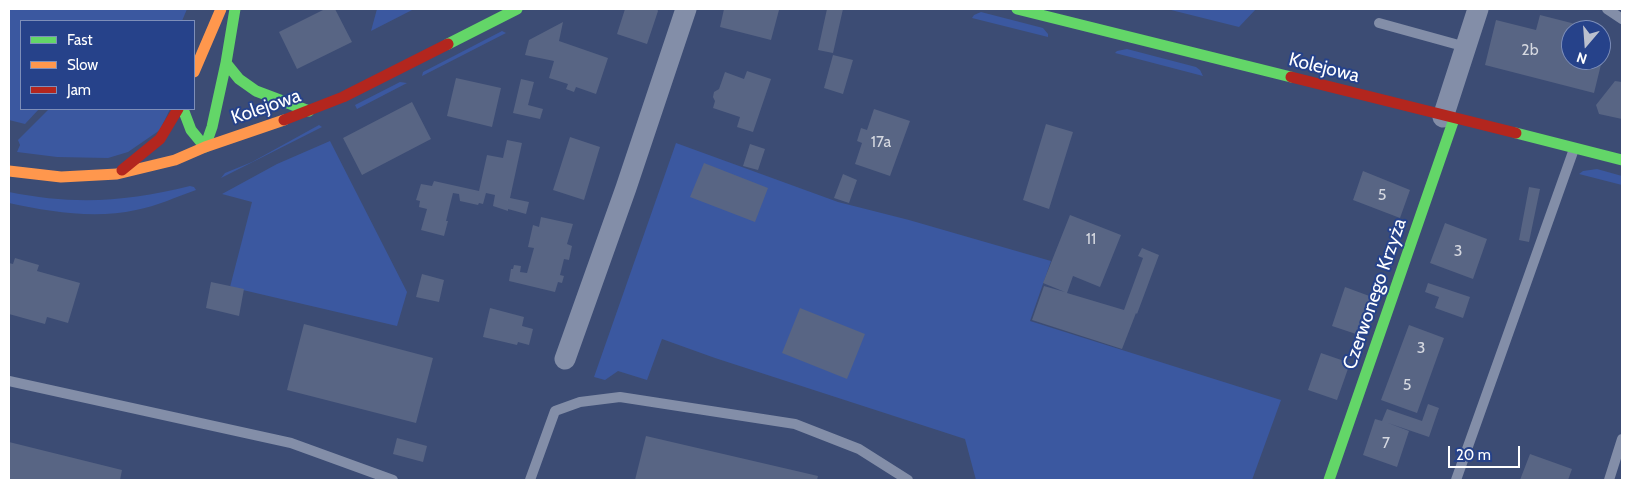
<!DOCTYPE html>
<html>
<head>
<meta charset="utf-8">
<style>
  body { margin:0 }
  #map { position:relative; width:1631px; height:489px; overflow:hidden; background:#3c4c74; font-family:Cabin,sans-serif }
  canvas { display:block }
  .frame { position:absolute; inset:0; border:10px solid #fff; pointer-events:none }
  .legend { position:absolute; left:20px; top:20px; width:175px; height:90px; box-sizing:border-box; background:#26428a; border:1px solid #7d8eb9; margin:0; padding:6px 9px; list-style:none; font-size:15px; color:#fff }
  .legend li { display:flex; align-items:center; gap:10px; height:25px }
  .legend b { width:25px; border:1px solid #7d8eb9 }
  .north { position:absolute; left:1561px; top:20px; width:50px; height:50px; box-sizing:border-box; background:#26428a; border:1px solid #7d8eb9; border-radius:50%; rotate:198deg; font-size:14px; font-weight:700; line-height:20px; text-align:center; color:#fff }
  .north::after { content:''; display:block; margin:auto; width:18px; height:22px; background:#bbc0ce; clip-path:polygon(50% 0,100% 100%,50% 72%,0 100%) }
  .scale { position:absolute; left:1448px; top:446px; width:72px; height:22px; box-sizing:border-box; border:2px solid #fff; border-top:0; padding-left:6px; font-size:15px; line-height:18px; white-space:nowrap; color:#fff; -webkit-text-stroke:4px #26428a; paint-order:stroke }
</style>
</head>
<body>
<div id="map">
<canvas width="1631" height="489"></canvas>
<div class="frame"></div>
<ul class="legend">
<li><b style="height:6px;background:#63d668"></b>Fast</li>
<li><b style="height:6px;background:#ff974d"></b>Slow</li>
<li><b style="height:6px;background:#b3261e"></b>Jam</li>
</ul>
<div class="north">N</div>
<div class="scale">20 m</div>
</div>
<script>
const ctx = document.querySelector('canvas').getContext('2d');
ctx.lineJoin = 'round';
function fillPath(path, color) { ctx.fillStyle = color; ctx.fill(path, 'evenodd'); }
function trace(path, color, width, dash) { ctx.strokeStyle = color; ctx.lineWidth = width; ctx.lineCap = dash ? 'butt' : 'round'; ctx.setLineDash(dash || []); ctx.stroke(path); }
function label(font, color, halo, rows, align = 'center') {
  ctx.font = font + ' Cabin,sans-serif'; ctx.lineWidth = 4; ctx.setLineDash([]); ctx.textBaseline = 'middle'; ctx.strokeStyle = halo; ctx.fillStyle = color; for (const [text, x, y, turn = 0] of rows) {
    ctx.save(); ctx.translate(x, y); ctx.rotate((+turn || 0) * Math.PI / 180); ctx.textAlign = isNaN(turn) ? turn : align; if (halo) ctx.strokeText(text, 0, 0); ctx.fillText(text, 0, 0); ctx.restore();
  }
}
fillPath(new Path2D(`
  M 9,9 L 187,9 L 182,21 L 21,21 L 21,109 L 39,109 L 25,124 L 9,120 Z
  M 377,9 L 414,9 L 371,31 Z
  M 1167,9 L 1256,9 L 1239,27 Z
  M 981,12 L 1043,28 L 1048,34 L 1048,37 L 972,18 L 974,15 Z
  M 502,31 L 506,33 L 422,76 L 423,72 Z
  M 1127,49 L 1196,67 L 1200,70 L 1203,76 L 1115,53 L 1117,51 Z
  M 400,82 L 407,83 L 357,109 L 355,105 Z
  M 49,109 L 170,109 L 160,130 L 128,152 L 108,158 L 57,157 L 17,152 L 20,145 L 18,140 Z
  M 319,125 L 322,127 L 221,178 L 225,173 L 252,162 Z
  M 330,141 L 407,292 L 397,326 L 230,287 L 252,202 L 222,194 L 277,164 Z
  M 676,143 L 838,202 L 909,220 L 1051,261 L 1030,321 L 1281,400 L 1252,480 L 976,480 L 965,439 L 715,358 L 662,339 L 647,380 L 618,371 L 605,380 L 594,377 Z
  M 1597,169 L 1622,176 L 1622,185 L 1579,174 L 1583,171 Z
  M 190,186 L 194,187 L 196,190 C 176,197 157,206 136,210 C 95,219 50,212 9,203 L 9,192 C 74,205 126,202 190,186 Z`), '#3b58a0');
fillPath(new Path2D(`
  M 325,9 L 335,9 L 352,42 L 297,69 L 279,32 Z
  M 625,9 L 657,9 L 658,11 L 647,44 L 617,34 Z
  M 724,9 L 779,10 L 771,40 L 720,27 Z
  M 827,9 L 843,9 L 833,53 L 818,50 Z
  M 1540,15 L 1595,29 L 1571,30 L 1571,60 L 1601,60 L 1601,35 L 1607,40 L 1594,93 L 1485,65 L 1496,20 L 1536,30 Z
  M 563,22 L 559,41 L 608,58 L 596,94 L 576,87 L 574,92 L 566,89 L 568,84 L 549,78 L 554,61 L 525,55 L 529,40 Z
  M 833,55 L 853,60 L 843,94 L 824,88 Z
  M 747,71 L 771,79 L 753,132 L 737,127 L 740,117 L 713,108 L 715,101 L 713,97 L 714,92 L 719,89 L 725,72 L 744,79 Z
  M 456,78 L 501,88 L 492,127 L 447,116 Z
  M 521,79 L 534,82 L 528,105 L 543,109 L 540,119 L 513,113 Z
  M 1615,81 L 1622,82 L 1622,119 L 1599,114 L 1596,105 Z
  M 412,102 L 431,139 L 362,175 L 343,138 Z
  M 874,109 L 910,121 L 890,176 L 855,164 L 862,143 L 857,141 L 861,128 L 867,130 Z
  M 1046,124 L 1073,132 L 1049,209 L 1023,200 Z
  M 570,137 L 600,147 L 584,200 L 553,190 Z
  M 507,140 L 522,143 L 510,198 L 529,202 L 526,214 L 508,209 L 508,211 L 493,206 L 495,195 L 486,193 L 483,204 L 479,203 L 478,205 L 460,201 L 459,194 L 453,193 L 446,221 L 448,221 L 444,236 L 421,230 L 427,209 L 419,207 L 420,201 L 416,200 L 421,184 L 432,186 L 434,181 L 479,191 L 487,155 L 503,158 Z
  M 750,144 L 765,149 L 758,170 L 743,166 Z
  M 704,163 L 768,188 L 755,222 L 690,197 Z
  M 1363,171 L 1410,190 L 1400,218 L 1353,200 Z
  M 843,174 L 857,180 L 849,203 L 834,198 Z
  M 1529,187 L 1540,189 L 1529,242 L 1519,240 Z
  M 1070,215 L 1121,235 L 1100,287 L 1073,276 L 1067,293 L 1124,310 L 1143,258 L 1138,256 L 1142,248 L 1159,255 L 1137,314 L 1136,313 L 1122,349 L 1032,320 L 1044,286 L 1065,292 L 1043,283 Z
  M 541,217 L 573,224 L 567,244 L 572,246 L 569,260 L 564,259 L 560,275 L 564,276 L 562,283 L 558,282 L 555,292 L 509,281 L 511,269 L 513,269 L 514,265 L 521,266 L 520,272 L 527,273 L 534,248 L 528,247 L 533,225 L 539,227 Z
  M 1445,223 L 1487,239 L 1473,279 L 1430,263 Z
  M 15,258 L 39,265 L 37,271 L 80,283 L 68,323 L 47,317 L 45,324 L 9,314 L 9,263 L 13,264 Z
  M 422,274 L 444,280 L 439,302 L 416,297 Z
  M 211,282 L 244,289 L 239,316 L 206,308 Z
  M 1428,283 L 1470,297 L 1463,318 L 1435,308 L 1439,297 L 1425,292 Z
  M 1345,287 L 1372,297 L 1359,335 L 1332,326 Z
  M 490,308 L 524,317 L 522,326 L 533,329 L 529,345 L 518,342 L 517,345 L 483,337 Z
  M 800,308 L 865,334 L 847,379 L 782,353 Z
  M 304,324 L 433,358 L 416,423 L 287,390 Z
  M 1409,325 L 1444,338 L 1417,413 L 1381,400 Z
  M 1321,353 L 1350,363 L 1337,400 L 1308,390 Z
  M 1428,404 L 1439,408 L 1429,437 L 1388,423 L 1409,431 L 1397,467 L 1363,455 L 1375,419 L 1382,421 L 1387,409 L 1422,421 Z
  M 646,436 L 818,476 L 817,480 L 635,480 Z
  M 397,438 L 427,446 L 423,462 L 393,454 Z
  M 9,442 L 122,470 L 120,480 L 9,480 Z
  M 1530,454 L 1572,469 L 1568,480 L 1520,480 Z`), '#586584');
trace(new Path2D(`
  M 1607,9 L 1622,19
  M 1379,23 L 1466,47
  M 9,381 L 291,443 L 393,480
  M 530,480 L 555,411 L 580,402 L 620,397 L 795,424 L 859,449 L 908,480
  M 1456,480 L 1574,149
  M 1609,480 L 1622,439`), '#838ea8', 10);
trace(new Path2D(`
  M 1443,117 L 1478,9
  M 565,359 L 626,188 L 686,9`), '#838ea8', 21);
trace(new Path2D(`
  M 235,9 L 226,63 L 239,79 L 256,91 L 309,111
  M 1017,9 L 1291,77
  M 448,44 L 517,9
  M 183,109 L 191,130 L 205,147 L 212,127 L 226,63
  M 1516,133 L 1622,160
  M 1329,480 L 1454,119`), '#63d668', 11);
trace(new Path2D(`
  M 194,72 L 221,9
  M 9,171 L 61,177 L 117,174 L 175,160 L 205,147 L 284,120`), '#ff974d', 11);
trace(new Path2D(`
  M 1291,77 L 1516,133
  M 284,120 L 343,97 L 448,44
  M 122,170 L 160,139 L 178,109`), '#b3261e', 11);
label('16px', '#d5d8e0', null, [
  ["2b",1530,50],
  ["17a",881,142],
  ["5",1382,195],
  ["11",1091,239],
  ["3",1458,251],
  ["3",1421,348],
  ["5",1407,385],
  ["7",1386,443]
]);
label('19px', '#fff', '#26428a', [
  ["Kolejowa",1324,68,14],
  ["Kolejowa",266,107,-19],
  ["Czerwonego Krzyża",1375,294,-71]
]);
</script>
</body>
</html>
